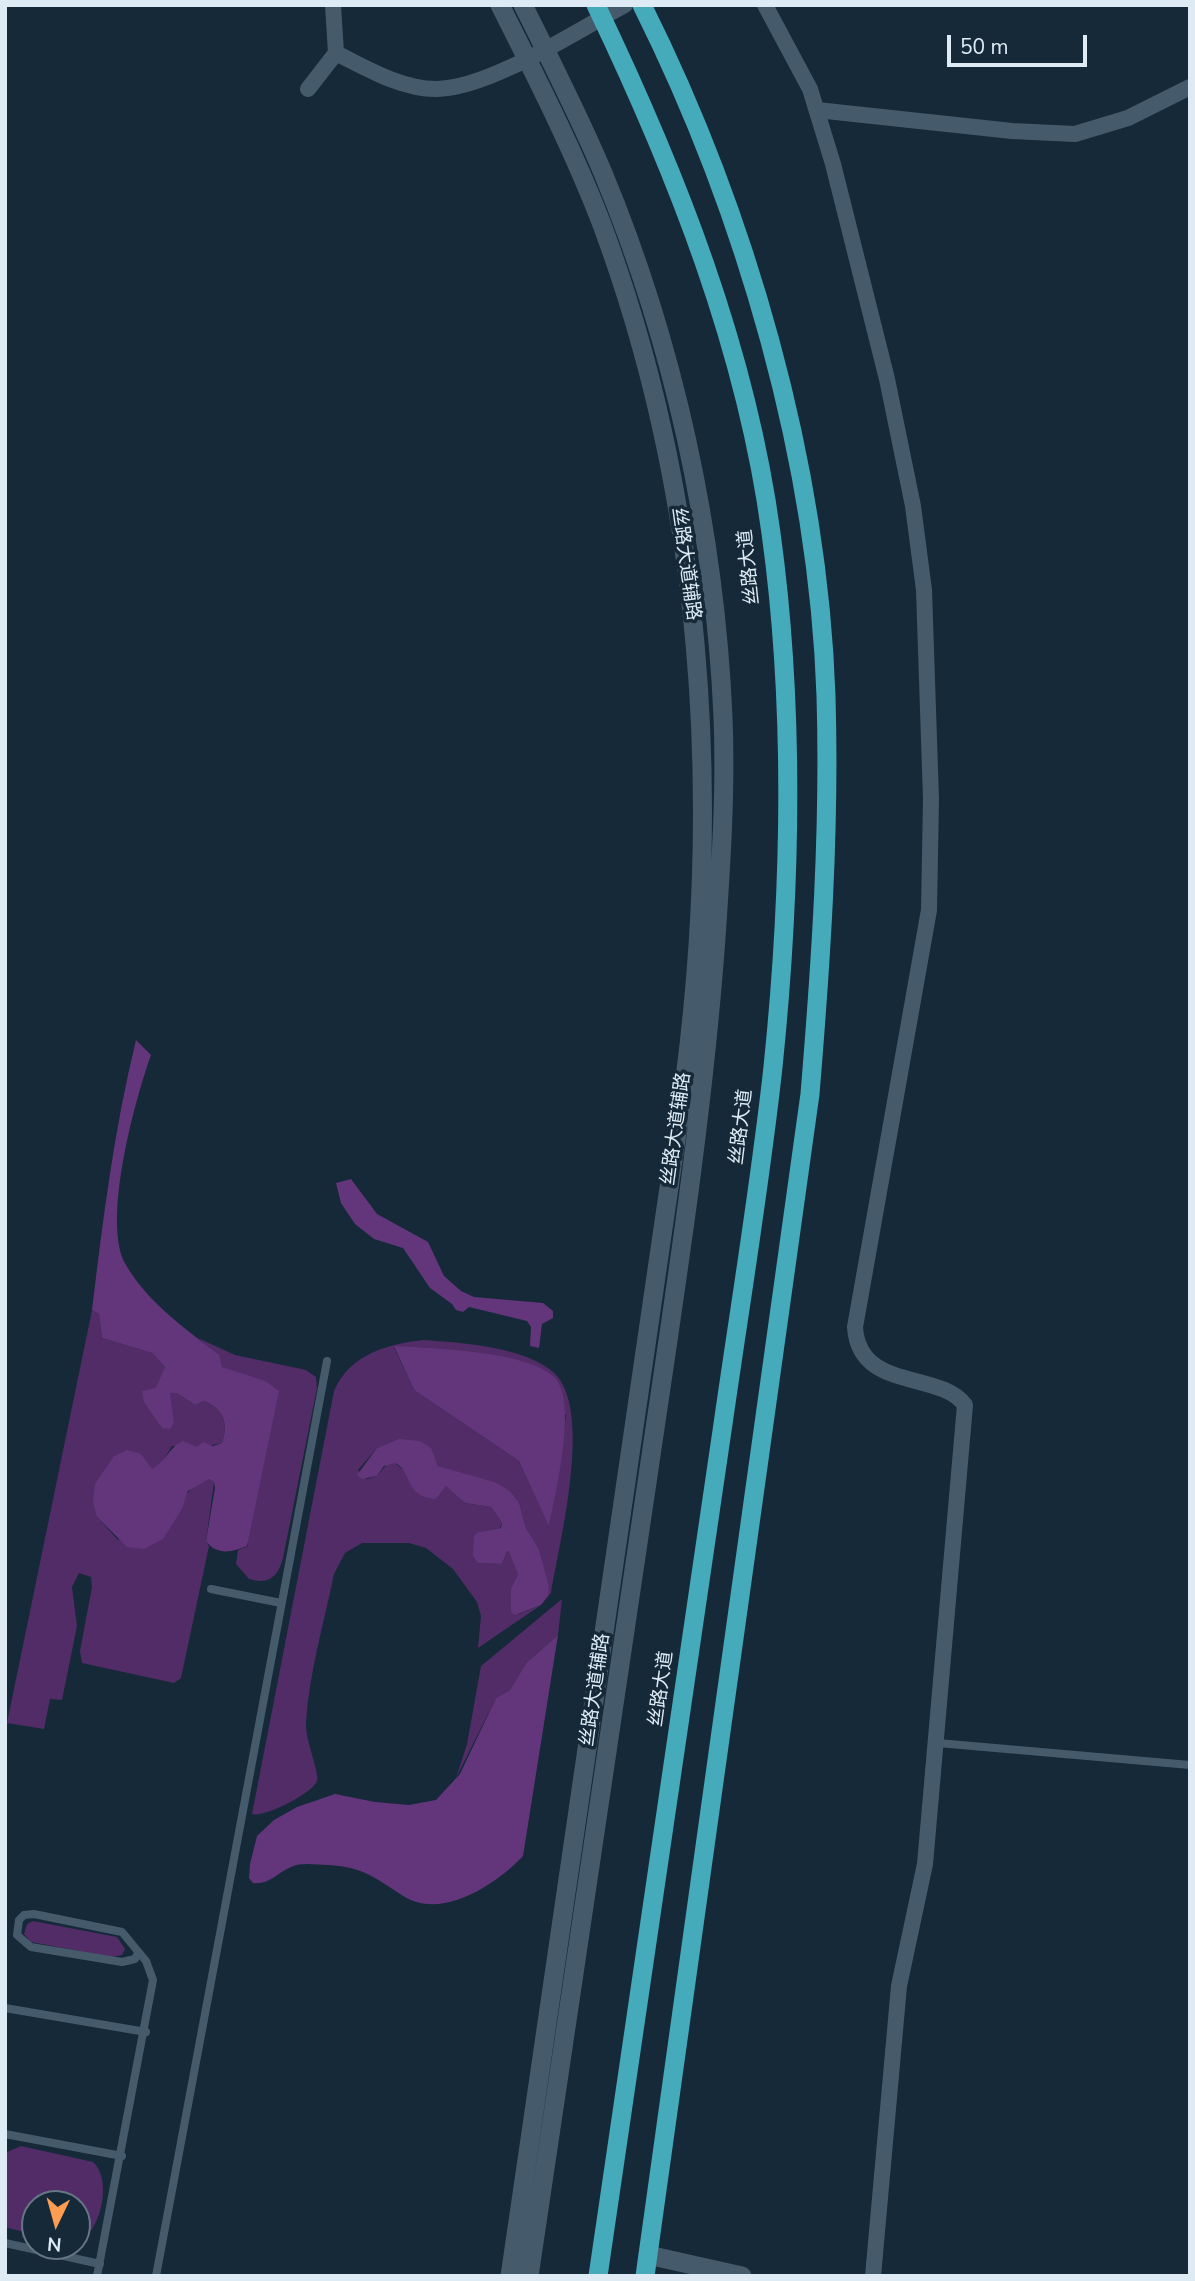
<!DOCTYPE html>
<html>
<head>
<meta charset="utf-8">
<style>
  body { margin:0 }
  #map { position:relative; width:1195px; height:2281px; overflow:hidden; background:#152939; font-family:"Nunito Sans",sans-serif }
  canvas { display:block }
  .frame { position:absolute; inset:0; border:7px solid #deebf5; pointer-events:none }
  .north { position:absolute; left:21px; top:2190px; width:70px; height:70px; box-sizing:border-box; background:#152939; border:2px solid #657784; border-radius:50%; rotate:185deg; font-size:19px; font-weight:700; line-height:28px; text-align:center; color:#deebf5 }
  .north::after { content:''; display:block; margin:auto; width:24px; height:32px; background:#fc9d52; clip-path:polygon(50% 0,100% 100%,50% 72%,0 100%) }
  .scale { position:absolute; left:947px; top:35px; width:140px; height:32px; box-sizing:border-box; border:4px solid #deebf5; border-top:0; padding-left:9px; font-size:21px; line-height:24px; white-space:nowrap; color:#deebf5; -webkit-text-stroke:5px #152939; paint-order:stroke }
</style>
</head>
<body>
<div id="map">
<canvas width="1195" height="2281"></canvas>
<div class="frame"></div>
<div class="north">N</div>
<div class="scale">50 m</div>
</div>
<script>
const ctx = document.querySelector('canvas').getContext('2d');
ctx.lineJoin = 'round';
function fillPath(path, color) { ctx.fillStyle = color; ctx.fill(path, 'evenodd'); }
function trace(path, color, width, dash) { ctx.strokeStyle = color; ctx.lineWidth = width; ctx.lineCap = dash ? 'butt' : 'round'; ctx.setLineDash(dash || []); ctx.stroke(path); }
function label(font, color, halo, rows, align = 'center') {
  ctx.font = font + ' "Nunito Sans","Noto Sans SC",sans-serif'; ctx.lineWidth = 7; ctx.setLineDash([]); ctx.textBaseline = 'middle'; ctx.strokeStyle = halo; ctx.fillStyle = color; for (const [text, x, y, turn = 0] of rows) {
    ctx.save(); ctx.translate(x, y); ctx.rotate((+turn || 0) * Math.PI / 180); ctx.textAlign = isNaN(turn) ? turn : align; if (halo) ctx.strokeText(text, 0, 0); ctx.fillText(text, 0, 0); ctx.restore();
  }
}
fillPath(new Path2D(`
  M 92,1310 L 99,1314 L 102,1338 L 152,1353 L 165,1367 C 161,1387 148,1407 162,1428 L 174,1423 L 169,1393 L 177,1393 L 195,1405 L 204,1401 C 224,1409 229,1424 222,1443 L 197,1448 L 172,1446 L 161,1464 L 152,1470 L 113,1457 L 107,1466 L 97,1517 L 118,1540 L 182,1509 C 184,1493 194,1483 209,1479 L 214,1482 L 206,1541 L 209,1546 L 181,1678 L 174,1683 L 82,1663 L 80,1651 L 92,1587 L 91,1577 L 79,1573 L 72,1587 L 77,1626 L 62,1700 L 50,1699 L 44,1729 L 7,1723 Z
  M 198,1338 L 235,1355 L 306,1370 L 316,1377 L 317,1388 L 283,1558 C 278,1577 269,1585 249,1579 L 236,1564 L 238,1550 L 248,1546 L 238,1374 L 222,1367 L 218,1355 Z
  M 424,1340 C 462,1343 520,1346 552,1371 C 595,1406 559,1544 551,1593 L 541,1605 L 478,1648 L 481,1616 L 477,1602 L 453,1569 L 426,1548 L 409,1543 L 362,1543 L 345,1553 L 334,1574 C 324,1623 309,1673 306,1723 C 305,1740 320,1773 317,1781 C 313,1793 264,1818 252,1814 L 334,1391 C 350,1354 387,1344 424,1340 ZM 394,1347 L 566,1415 L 549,1524 L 519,1461 L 414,1390 ZM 393,1442 L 434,1458 L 438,1466 L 510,1491 L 519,1502 L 526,1528 L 539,1549 L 549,1587 L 541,1605 L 519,1614 L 511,1588 L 518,1574 L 510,1552 L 507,1551 L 502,1564 L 478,1563 L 479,1532 L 500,1528 L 502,1523 L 491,1507 L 465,1503 L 446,1485 L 436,1499 L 395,1463 L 388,1463 L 377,1476 L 367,1479 L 358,1470 L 377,1448 Z
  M 562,1599 L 558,1635 L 526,1663 L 510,1690 L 496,1698 L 456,1778 L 467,1744 L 481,1666 Z
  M 33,1921 L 117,1937 L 125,1949 L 122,1955 L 112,1957 L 31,1942 L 24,1934 L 27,1924 Z
  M 21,2146 L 93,2162 C 113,2180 101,2233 77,2243 L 77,2204 L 35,2204 L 35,2235 L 5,2227 L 5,2153 Z`), '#522c67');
fillPath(new Path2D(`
  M 136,1040 L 151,1055 C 135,1100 101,1223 126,1265 C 149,1304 185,1328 219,1355 L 222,1367 L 265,1381 L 279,1391 L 247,1546 C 232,1552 217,1556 206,1541 L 215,1488 L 214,1482 L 209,1479 L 188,1491 L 182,1509 L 163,1539 L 144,1549 L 127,1547 L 97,1517 L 93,1502 L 95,1484 L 113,1457 L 127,1450 L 141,1454 L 152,1469 C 166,1462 168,1448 183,1441 L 197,1447 L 203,1442 L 213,1446 L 222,1443 C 229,1424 224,1409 204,1401 L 195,1405 L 177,1393 L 170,1393 L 174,1423 L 170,1429 L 162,1428 L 144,1402 L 142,1391 L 156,1388 L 165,1367 L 152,1353 L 102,1338 L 99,1314 L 92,1310 C 103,1219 114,1130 136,1040 Z
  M 351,1179 L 377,1214 L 428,1242 L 444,1276 L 461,1291 L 474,1297 L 543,1303 L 553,1311 L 553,1318 L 542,1324 L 539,1348 L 530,1346 L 531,1327 L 527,1321 L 469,1307 L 463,1312 L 456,1310 L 452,1304 L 430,1288 L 403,1248 L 374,1239 L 355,1224 L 341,1203 L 336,1183 Z
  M 394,1346 C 432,1349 528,1350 555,1378 C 578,1403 555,1494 549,1526 L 519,1461 L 414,1390 Z
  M 399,1439 L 420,1441 L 431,1448 L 438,1466 L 494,1482 L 510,1491 L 519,1502 L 526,1528 L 539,1549 L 549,1586 L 548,1595 L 541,1605 L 515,1615 L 511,1612 L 511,1588 L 518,1574 L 509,1552 L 507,1551 L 502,1564 L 478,1563 L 473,1556 L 474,1536 L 478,1532 L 501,1528 L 502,1523 L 491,1507 L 465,1503 L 446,1486 L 436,1499 C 404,1497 413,1472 395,1463 L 384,1466 L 377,1476 L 362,1479 L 357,1475 L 377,1448 Z
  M 558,1635 L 523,1856 C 498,1883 443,1920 405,1897 C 376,1879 365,1867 328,1865 C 316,1865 302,1862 291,1867 C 277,1873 269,1885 253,1883 L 249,1878 L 250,1864 L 257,1836 L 274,1820 L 297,1807 L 335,1794 L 375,1802 L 409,1805 L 436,1800 L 460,1774 L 496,1698 L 510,1690 L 526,1663 Z`), '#63367b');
trace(new Path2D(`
  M 211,1589 L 281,1603
  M 938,1743 L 1190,1765
  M 5,2008 L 146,2032
  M 5,2134 L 122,2156
  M 5,2243 L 100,2264
  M 97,2276 L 153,1980 L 146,1961 L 122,1932 L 34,1914 L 24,1915 L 19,1920 L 17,1935 L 31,1947 L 122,1962 L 135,1959 L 138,1953
  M 156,2276 L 327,1361`), '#455b6c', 8);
trace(new Path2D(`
  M 333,5 L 336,53
  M 765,5 L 810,89 L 833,164 L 887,379 L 913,506 L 924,590 L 931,799 L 929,910 L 855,1327 C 859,1392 939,1370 965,1405 L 925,1864 L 899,1986 L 873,2276
  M 308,89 L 336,53 C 366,68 401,89 436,89 C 489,89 576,31 625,5
  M 817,110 L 1012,131 L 1075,134 L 1128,118 L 1190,87`), '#455b6c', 16);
trace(new Path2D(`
  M 648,2255 L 742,2276`), '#455b6c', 19);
trace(new Path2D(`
  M 500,5 C 536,77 572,147 601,222 C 703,495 722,791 685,1078 L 510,2276
  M 523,5 C 551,61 579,116 603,173 C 674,344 715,532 723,717 C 726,791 721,864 716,938 C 703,1116 675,1292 649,1469 C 609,1738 569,2007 529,2276`), '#455b6c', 19);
trace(new Path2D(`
  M 596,5 C 676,172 746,348 771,533 C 795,707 791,892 773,1067 C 760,1186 740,1305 723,1424 C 683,1708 641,1992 598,2276
  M 642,5 C 746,213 818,463 826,696 C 830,829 821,961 810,1094 L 645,2276`), '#45abbb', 19);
label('19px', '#deebf5', '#152939', [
  ["丝路大道辅路",685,564,82],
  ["丝路大道",750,567,-96],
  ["丝路大道",742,1127,-83],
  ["丝路大道辅路",677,1129,-82],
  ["丝路大道",662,1689,-82],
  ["丝路大道辅路",596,1690,-82]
]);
</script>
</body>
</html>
